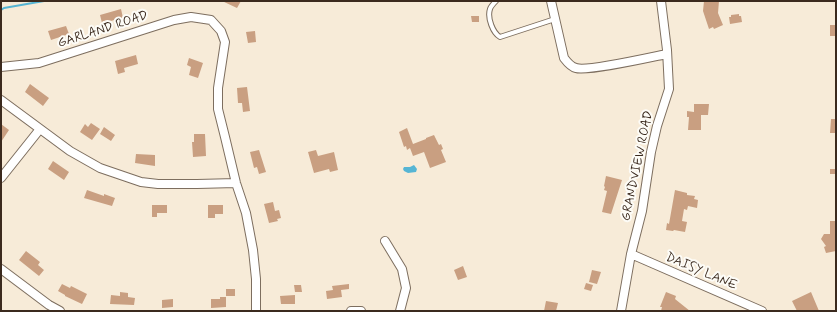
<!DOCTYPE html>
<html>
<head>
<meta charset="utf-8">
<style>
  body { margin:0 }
  #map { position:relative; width:837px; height:312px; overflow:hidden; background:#f7ebd8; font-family:Mynerve,sans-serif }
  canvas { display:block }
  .frame { position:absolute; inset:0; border:2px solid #3b2a1e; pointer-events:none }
</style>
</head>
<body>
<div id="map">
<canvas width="837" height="312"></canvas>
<div class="frame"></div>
</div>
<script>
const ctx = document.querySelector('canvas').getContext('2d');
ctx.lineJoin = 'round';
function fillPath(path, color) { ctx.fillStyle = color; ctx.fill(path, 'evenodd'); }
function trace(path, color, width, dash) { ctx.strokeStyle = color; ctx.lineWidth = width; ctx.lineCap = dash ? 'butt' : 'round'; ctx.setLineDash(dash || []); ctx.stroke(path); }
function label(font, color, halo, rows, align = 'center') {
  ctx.font = font + ' Mynerve,sans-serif'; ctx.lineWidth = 4; ctx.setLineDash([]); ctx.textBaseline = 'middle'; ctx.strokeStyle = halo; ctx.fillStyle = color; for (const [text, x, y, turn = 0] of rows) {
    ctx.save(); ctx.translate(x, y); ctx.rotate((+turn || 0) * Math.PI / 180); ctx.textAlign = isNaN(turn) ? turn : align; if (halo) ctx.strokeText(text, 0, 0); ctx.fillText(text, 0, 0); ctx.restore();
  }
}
fillPath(new Path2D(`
  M 414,165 L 417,169 L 416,172 L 408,173 L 404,171 L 403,169 L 404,167 L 410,167 Z`), '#56b5d4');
trace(new Path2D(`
  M 1,10 L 4,8 L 44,1`), '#56b5d4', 2);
fillPath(new Path2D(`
  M 222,1 L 241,1 L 237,8 Z
  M 704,1 L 719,1 L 718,13 L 723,25 L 714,29 L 713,27 L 709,29 L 703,11 Z
  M 121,9 L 123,18 L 102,23 L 100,15 Z
  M 739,14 L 739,16 L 741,16 L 742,22 L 730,24 L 729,17 L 731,17 L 731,15 Z
  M 471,16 L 479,16 L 479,22 L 472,22 Z
  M 830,25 L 836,25 L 836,36 L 830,36 Z
  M 66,26 L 69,34 L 51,40 L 48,31 Z
  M 255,31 L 256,42 L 248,43 L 246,32 Z
  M 136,55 L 138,64 L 124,68 L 125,72 L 118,74 L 115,61 Z
  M 189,58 L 203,63 L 198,78 L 189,75 L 191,67 L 187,65 Z
  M 30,84 L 49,98 L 43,106 L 25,92 Z
  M 247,87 L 250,111 L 243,112 L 242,103 L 238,103 L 237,88 Z
  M 694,104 L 709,104 L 708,115 L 701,115 L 701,130 L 688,130 L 689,117 L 687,117 L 687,111 L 694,112 Z
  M 831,119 L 836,119 L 836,133 L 830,133 Z
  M 91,123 L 100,129 L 92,140 L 80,132 L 85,124 L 88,127 Z
  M 1,124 L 9,130 L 1,142 Z
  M 104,127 L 115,135 L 111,141 L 100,134 Z
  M 407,128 L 413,144 L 426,139 L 426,138 L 434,135 L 439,145 L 441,144 L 443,149 L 441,150 L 446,162 L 430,168 L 424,152 L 413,156 L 410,148 L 407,150 L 406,146 L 404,147 L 399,132 Z
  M 194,134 L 205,134 L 206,156 L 193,157 L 192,142 L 194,142 Z
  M 259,150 L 266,172 L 259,174 L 257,167 L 254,168 L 250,152 Z
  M 316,150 L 318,156 L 334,152 L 338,170 L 330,172 L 329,169 L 314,173 L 308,152 Z
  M 136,154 L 155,155 L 155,166 L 135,163 Z
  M 53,161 L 69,172 L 64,180 L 48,169 Z
  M 830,169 L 836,169 L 836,174 L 830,174 Z
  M 606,176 L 622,180 L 611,214 L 602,212 L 607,191 L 604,190 L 605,187 L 604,186 Z
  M 87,190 L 104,196 L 104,194 L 115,198 L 112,206 L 84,198 Z
  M 675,190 L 687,193 L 687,195 L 695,196 L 694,199 L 698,200 L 697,208 L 688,206 L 687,210 L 684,209 L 682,221 L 687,222 L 685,232 L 674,230 L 673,231 L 666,230 L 667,223 L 669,224 Z
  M 273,202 L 275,211 L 279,210 L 281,218 L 277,219 L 278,221 L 269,223 L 264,204 Z
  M 152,205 L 167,205 L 167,213 L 157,213 L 157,217 L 152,217 Z
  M 208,205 L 223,205 L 223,214 L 215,214 L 215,218 L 208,218 Z
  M 830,221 L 836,221 L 836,251 L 826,253 L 824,247 L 826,246 L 821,239 L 824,234 L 830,234 Z
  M 26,251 L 40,262 L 38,265 L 44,270 L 39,276 L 19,260 Z
  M 463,266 L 467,277 L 458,280 L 454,270 Z
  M 592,270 L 601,272 L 597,284 L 589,282 Z
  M 586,283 L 593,285 L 591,291 L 584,289 Z
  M 62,284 L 70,288 L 71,286 L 87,294 L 82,304 L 65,296 L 65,295 L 58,291 Z
  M 349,284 L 349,289 L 341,290 L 342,297 L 327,299 L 326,291 L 333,290 L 332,286 Z
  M 294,285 L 301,285 L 302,292 L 295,292 Z
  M 226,289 L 235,289 L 235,296 L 226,296 Z
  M 120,292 L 128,293 L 128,297 L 135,298 L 134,305 L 110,304 L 111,295 L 120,296 Z
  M 666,292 L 676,296 L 675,299 L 690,311 L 661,311 L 662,307 L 660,307 Z
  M 811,292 L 819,311 L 797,311 L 792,301 Z
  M 295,295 L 295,304 L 281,304 L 280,296 Z
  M 220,297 L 226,297 L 226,307 L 211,308 L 211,299 L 220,299 Z
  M 173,299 L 173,307 L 162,308 L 162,300 Z
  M 546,301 L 558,303 L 556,311 L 544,311 Z`), '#c99f81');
const lane = new Path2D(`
  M 496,1 C 494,3 491,6 490,9 C 487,18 493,33 500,37 L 555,19`);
const street = new Path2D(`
  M 551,1 L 564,58 C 567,62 571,67 576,68 C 586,72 652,57 667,54
  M 1,67 L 39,63 L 174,20 L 191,17 L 211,20 L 221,31 L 225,42 L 218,88 L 218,109 L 225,137 L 236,183 L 246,213 L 253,250 L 256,279 L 256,311
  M 1,100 L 70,151 L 100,168 L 141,182 L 158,184 L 197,184 L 236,183
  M 1,178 L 40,129
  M 385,241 L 402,269 L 406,288 L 400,311
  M 631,254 L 762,311
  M 1,269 L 49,305 L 60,311
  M 351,311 L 361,311
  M 621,311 L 631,254 L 642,211 L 651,152 L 657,126 L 669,89 L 667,50 L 661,1`);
trace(lane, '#7d6e5f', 6);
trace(street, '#7d6e5f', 10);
trace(lane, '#fff', 4);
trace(street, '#fff', 8);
label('13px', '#3b2a1e', '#fdfcf7', [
  ["GARLAND ROAD",103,30,-18],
  ["GRANDVIEW ROAD",638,166,-78],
  ["DAISY LANE",701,272,23]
]);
</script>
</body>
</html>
